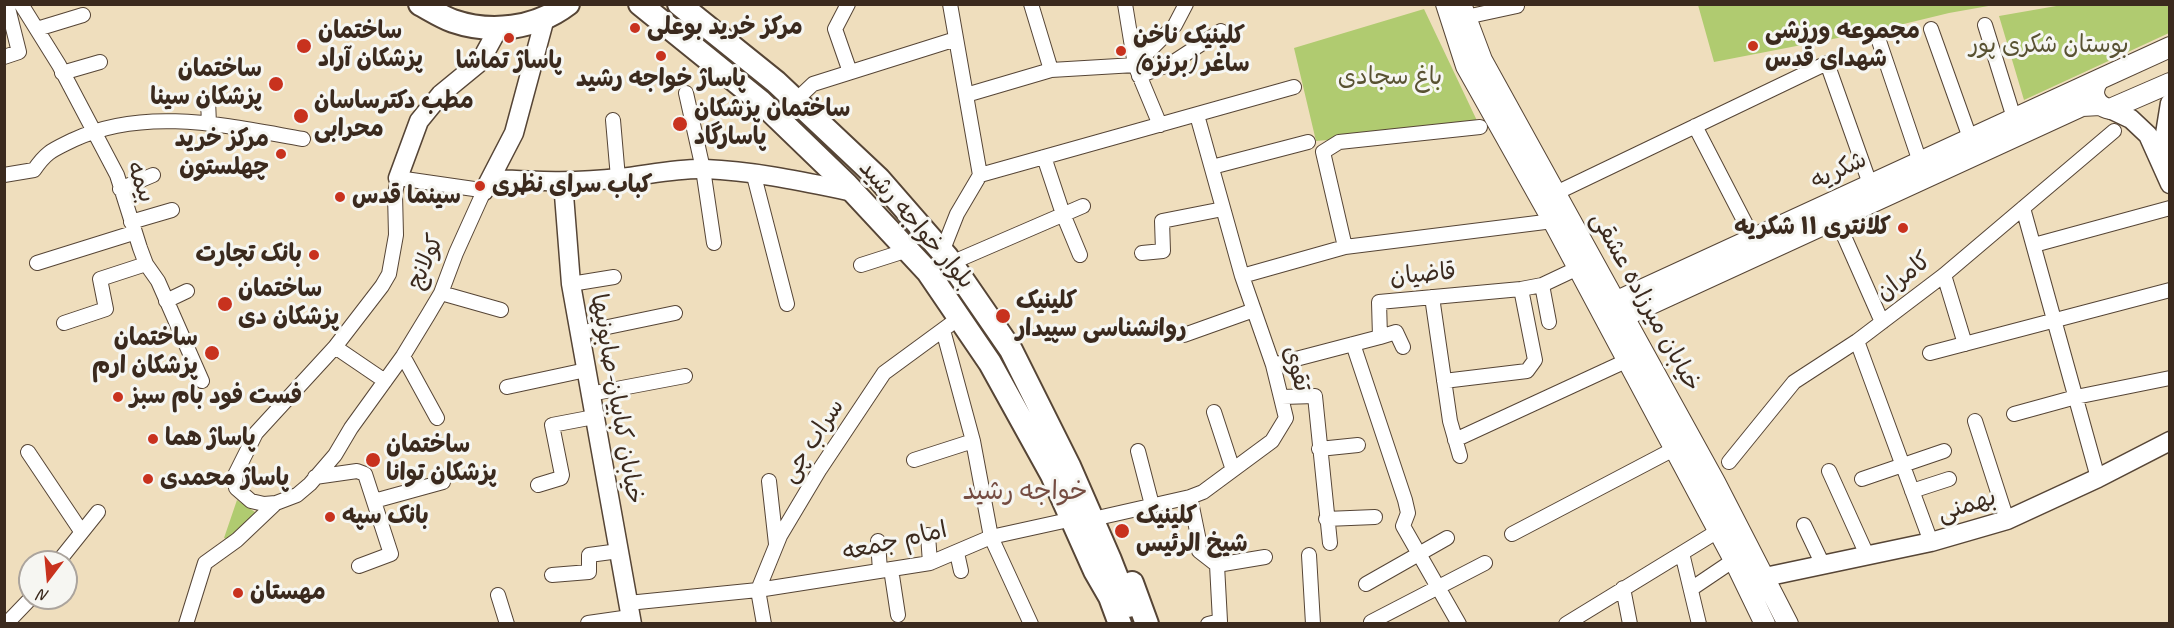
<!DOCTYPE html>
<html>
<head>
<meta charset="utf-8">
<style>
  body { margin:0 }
  #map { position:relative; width:2174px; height:628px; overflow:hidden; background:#efdebd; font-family:Caveat,sans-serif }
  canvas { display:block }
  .frame { position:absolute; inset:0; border:6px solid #3b2a1e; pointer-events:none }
  .north { position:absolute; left:18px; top:550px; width:60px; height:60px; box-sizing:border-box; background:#f6f6f2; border:2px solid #aba49d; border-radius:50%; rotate:196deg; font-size:16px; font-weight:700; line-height:24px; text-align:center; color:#3b2a1e }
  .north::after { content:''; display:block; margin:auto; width:21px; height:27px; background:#c8321e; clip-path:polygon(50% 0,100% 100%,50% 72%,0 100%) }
</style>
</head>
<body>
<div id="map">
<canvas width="2174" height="628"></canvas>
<div class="frame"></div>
<div class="north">N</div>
</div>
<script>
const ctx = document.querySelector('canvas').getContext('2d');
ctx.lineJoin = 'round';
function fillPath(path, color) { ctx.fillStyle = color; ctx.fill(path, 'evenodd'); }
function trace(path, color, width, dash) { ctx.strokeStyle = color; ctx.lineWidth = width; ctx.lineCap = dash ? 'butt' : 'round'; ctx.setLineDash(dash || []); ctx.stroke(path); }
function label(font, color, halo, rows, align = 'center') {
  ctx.font = font + ' Caveat,"Playpen Sans Arabic",sans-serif'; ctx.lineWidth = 6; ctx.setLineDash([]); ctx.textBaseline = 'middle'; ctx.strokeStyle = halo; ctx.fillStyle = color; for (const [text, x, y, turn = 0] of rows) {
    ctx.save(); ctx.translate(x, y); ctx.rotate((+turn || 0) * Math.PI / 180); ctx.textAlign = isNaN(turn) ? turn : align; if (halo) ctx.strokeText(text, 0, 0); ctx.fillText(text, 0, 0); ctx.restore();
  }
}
fillPath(new Path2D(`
  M 1698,5 L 1698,4 L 1994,5 L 1949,13 L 1879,30 L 1714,62 Z
  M 2062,5 L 2169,5 L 2169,33 L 2024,100 L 1999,16 Z
  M 1424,9 L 1480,127 L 1316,141 L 1294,48 Z
  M 237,500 L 258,514 L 226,539 L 224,538 Z`), '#b0cb70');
const minor = new Path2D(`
  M 21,4 L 59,65 L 117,175 L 140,248 L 146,264 L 158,281 L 202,381
  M 848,4 L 835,29 L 850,72
  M 1031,4 L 1051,70
  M 1125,4 L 1135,65 L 1160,125
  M 1466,17 L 1517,6
  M 1985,25 L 2014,118
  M 37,29 L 83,15
  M 1931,29 L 1970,138
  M 1879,41 L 1920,162
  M 4,57 L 19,52 L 7,4
  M 1135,65 L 1175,25 L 1186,4
  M 62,73 L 100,62
  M 1139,76 L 1172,63 L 1221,31
  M 686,93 L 703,169 L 714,243
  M 966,95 L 1051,70 L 1135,65
  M 208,100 L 209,124
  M 796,100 L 813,84 L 956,39
  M 613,120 L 618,178
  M 1695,126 L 1753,238
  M 1044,157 L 1063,214 L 1080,255
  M 1212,167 L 1308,142
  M 753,172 L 787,304
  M 4,175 L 34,170 C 47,151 53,150 73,140 C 145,106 228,126 303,139
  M 980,175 L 1294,87
  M 120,189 L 153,175
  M 474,189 L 398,178 L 395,194 L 396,235 L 389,274 L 382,286 L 335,347 L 256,433 L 235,475 L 236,488 L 251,501 L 264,504 L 276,503 L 297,495 L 310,484 L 335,455 L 351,428 L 403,356 L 428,315 L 441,293 L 456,253 L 484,191
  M 1556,193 L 1827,63 L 1870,184
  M 2023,208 L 2098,478
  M 1836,218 L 1882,322
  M 131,222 L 172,210
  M 2034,245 L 2170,208
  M 1345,247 L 1323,152 L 1339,142 L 1480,127
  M 942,252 L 957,214 L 980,175 L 950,4
  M 1142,253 L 1163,251 L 1162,221 L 1223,209
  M 37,263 L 133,233
  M 951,263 L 1083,206
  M 861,265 L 908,250
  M 1944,275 L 1965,344
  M 1242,276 L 1345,247 L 1553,221
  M 571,284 L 614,277
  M 1542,285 L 1549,322
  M 441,293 L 501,310
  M 1432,297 L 1450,421 L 1460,456
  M 166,301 L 187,291
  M 64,323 L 106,309 L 100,279 L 146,264
  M 943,330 L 973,441 L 991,537 L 1031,624
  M 579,333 L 675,313
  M 1184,335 L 1254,310
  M 1380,337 L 1396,332 L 1403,347
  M 1857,341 L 1931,542
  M 1353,344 L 1405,500 L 1408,513 L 1403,526 L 1459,624
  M 335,347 L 385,381
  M 1930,353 L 2170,290
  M 403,356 L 437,418
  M 1273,365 L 1380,337 L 1379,302 L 1521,289 L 1542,285 L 1578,268
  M 1444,381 L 1527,371 L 1535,360 L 1521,289
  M 507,387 L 586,370
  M 590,394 L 685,376
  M 1282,397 L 1315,396 L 1330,543
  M 1214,412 L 1233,470
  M 2014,414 L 2076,397 L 2170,378
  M 1975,421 L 2007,520
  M 1455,440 L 1626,361
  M 1319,449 L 1358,445
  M 1138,451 L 1152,505
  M 28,452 L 81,531
  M 914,460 L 973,441
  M 1729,462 L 1794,382 L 1857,341 L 1944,275 L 2114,131
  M 1829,471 L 1867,555
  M 315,477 L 357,471 L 365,474 L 391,554 L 359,566
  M 1862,479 L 1944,451
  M 769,481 L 776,544
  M 538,485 L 561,478 L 562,475 L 552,425 L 594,417
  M 1912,491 L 1949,479
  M 1190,497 L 1198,536 L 1199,551 L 1217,565 L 1220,621 L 1208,624
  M 374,501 L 443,482
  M 1093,519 L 1190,497 L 1203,492 L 1272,441 L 1286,418 L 1273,365 L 1242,276 L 1197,115
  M 1326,519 L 1375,517
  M 1804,525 L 1823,565
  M 1512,534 L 1674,449
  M 928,535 L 930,563
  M 878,541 L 880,571
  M 957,553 L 961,571
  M 1682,553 L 1699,624
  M 1309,555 L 1313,624
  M 58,562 L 98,512
  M 1217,565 L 1265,557
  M 891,569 L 898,615
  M 552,575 L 589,572 L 589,555 L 619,551
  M 1366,584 L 1447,538
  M 1623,588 L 1630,624
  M 1691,589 L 1734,560
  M 498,595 L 507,624
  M 628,603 L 758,590 L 930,563 L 991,537 L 1073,519
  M 1371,622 L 1485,563
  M 588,623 L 630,617
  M 6,624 L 31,598
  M 186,624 L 205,563 L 237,540 L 276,503
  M 764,624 L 758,590 L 780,536 L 820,469 L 884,373 L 959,318
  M 1566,624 L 1718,531`);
const tertiary = new Path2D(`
  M 2170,103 L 2165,134 L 2170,166
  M 2110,109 L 2131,119 L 2148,135 L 2170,184
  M 398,178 L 419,121 L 441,94 L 480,62 L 498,29
  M 491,179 C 534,181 576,183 619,178 C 648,175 676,168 705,169 C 756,171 805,182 854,192
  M 563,182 L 571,284 L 632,624
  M 484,191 L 514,133 L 545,18
  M 1765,577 L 1931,542 L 2007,520 L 2098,478 L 2170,441`);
const secondary = new Path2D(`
  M 1446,4 L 1466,66 L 1553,221 L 1734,560 L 1765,624
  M 1461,4 L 1482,60 L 1715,482 L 1788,624
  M 2170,47 L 2100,79 C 2089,90 2094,106 2110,109 L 2170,83
  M 1604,307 L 2100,79
  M 1612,322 L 2082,106 L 2100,105`);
const primary = new Path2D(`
  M 420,4 C 431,10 442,17 453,21 C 491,34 535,29 568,4
  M 640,4 L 760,101 L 847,185 L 928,272 L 990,363 L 1052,475 L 1095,571 L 1110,597 L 1120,624
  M 679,4 L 776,82 L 879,179 L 947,257 L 1011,350 L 1069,466 L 1110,560 L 1128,606
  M 1132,583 L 1147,624`);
trace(minor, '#564536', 16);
trace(tertiary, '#564536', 21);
trace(secondary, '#564536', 22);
trace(primary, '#564536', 26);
trace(minor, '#fff', 14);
trace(tertiary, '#fff', 18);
trace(secondary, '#fff', 20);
trace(primary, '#fff', 22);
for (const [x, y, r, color] of [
  [635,28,6,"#c8321e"],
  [509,38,6,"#c8321e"],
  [304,46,8,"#c8321e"],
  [1753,46,6,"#c8321e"],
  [1121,51,6,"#c8321e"],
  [661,56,6,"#c8321e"],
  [276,84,8,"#c8321e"],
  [301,116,8,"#c8321e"],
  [680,124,8,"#c8321e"],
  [281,154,6,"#c8321e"],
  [480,186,6,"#c8321e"],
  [340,197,6,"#c8321e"],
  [1903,228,6,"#c8321e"],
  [314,255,6,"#c8321e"],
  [225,304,8,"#c8321e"],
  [1003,316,8,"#c8321e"],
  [212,353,8,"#c8321e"],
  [118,397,6,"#c8321e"],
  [153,439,6,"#c8321e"],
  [373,460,8,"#c8321e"],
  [148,479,6,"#c8321e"],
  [330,517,6,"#c8321e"],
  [1122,531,8,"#c8321e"],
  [238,593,6,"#c8321e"]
]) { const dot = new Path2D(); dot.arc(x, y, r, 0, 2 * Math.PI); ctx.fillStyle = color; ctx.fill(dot); trace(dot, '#f6f6f2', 2); }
label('bold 24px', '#3b2a1e', '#f6f6f2', [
  ["مرکز خرید بوعلی",647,28],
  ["ساختمان",318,32],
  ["پزشکان آراد",318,60],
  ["مجموعه ورزشی",1765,32],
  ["شهدای قدس",1765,60],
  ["کلینیک ناخن",1133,37],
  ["ساغر (برنزه)",1133,65],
  ["پاساژ تماشا",509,62,"center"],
  ["ساختمان",262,70,"right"],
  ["پزشکان سینا",262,98,"right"],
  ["پاساژ خواجه رشید",661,80,"center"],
  ["مطب دکترساسان",314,102],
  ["محرابی",314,130],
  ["ساختمان پزشکان",694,110],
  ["پاسارگاد",694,138],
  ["مرکز خرید",269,140,"right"],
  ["چهلستون",269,168,"right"],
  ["کباب سرای نظری",492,186],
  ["سینما قدس",352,197],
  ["کلانتری ۱۱ شکریه",1891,228,"right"],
  ["بانک تجارت",302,255,"right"],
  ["ساختمان",238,290],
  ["پزشکان دی",238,318],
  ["کلینیک",1016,302],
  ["روانشناسی سپیدار",1016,330],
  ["ساختمان",198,339,"right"],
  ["پزشکان ارم",198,367,"right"],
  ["فست فود بام سبز",130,397],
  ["پاساژ هما",165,439],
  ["ساختمان",386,446],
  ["پزشکان توانا",386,474],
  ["پاساژ محمدی",160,479],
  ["بانک سپه",342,517],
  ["کلینیک",1136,517],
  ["شیخ الرئیس",1136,545],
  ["مهستان",250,593]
], 'left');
label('24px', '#585232', '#f6f6f2', [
  ["بوستان شکری پور",2049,46],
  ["باغ سجادی",1390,78]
]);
label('24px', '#3b2a1e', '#f6f6f2', [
  ["شکریه",1839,171,-25],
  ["بیمه",140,182,70],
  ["بلوار خواجه رشید",916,225,49],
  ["کولانج",426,262,-66],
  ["قاضیان",1423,275,-5],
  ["کامران",1904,277,-38],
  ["خیابان میرزاده عشقی",1645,302,61],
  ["تقوی",1296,369,74],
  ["خیابان کبابیان-صابونیها",616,399,80],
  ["سراب چی",813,441,-57],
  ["بهمنی",1967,506,-17],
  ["امام جمعه",895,542,-13]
]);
label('26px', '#754c41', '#f6f6f2', [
  ["خواجه رشید",1025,492]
]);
</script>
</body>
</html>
